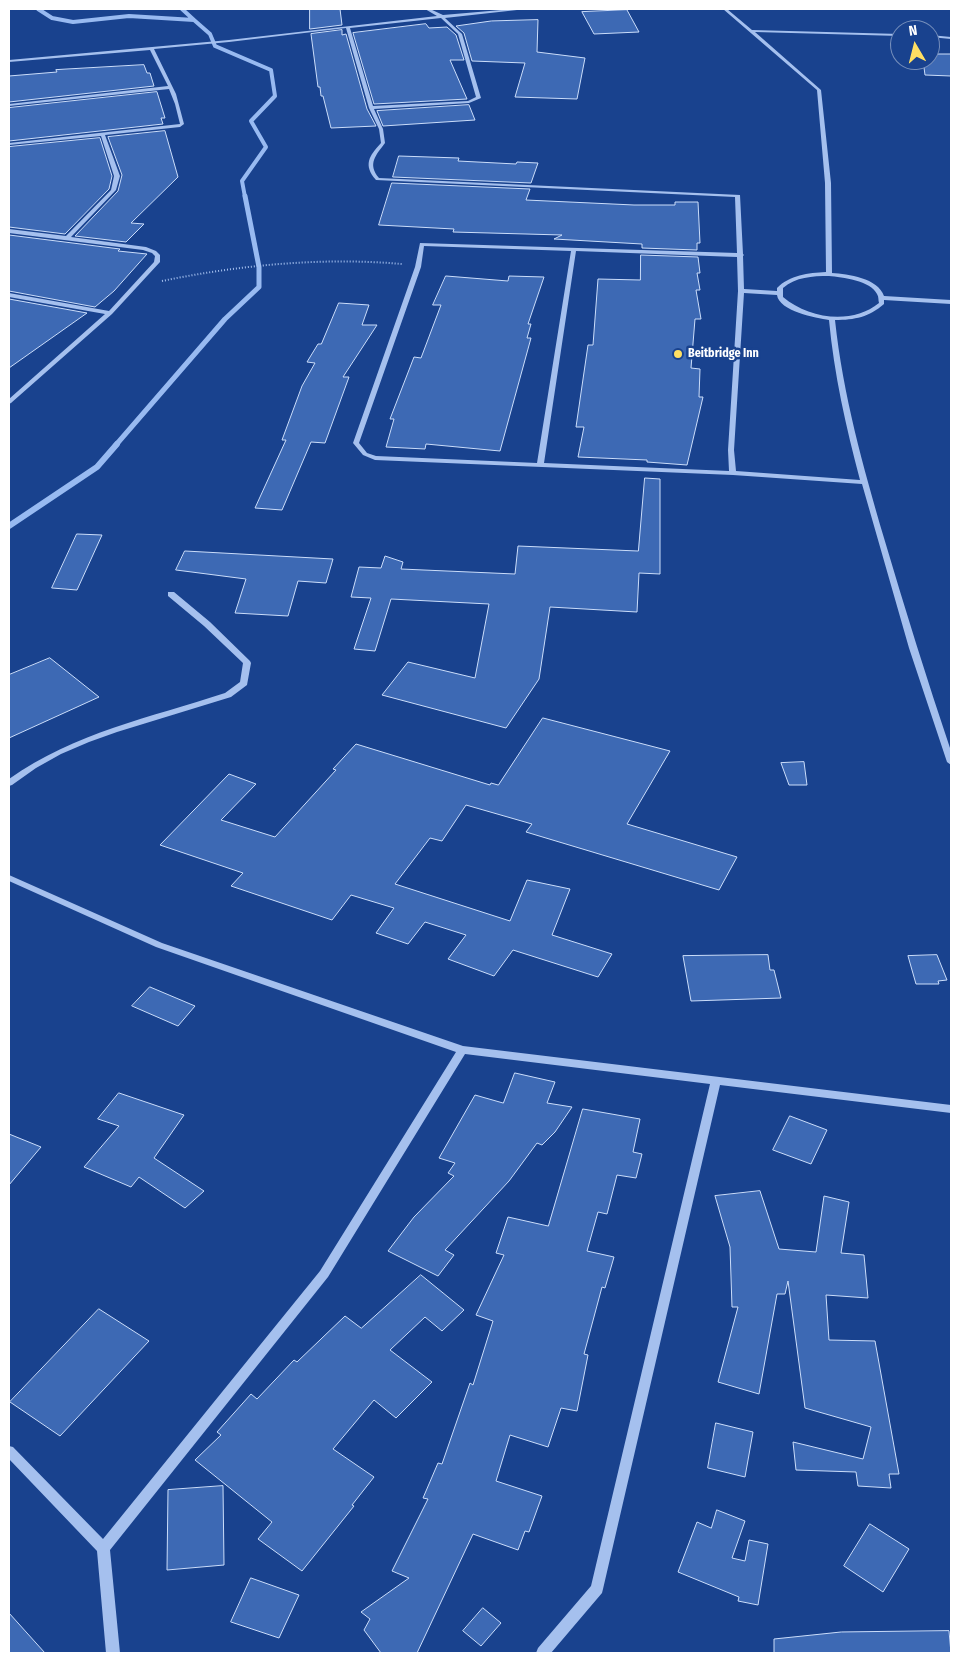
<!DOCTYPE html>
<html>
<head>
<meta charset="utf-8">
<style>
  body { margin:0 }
  #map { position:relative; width:960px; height:1662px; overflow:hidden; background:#19428e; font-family:"Fira Sans Condensed",sans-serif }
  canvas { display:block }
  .frame { position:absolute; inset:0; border:10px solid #fff; pointer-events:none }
  .north { position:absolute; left:890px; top:20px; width:50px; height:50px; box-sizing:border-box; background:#19428e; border:1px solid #758ebb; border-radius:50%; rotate:352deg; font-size:14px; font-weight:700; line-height:20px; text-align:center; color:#fff }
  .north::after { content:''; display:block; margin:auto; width:18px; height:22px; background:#ffdf63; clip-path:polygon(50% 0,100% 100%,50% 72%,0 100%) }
</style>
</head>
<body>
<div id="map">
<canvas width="960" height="1662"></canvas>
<div class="frame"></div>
<div class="north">N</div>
</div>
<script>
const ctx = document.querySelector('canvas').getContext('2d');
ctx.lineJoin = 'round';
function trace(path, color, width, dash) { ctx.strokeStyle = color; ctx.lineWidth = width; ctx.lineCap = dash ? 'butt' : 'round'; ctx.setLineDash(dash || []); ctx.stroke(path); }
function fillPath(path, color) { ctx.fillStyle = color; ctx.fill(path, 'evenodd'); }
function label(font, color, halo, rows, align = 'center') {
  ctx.font = font + ' "Fira Sans Condensed",sans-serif'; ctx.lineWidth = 5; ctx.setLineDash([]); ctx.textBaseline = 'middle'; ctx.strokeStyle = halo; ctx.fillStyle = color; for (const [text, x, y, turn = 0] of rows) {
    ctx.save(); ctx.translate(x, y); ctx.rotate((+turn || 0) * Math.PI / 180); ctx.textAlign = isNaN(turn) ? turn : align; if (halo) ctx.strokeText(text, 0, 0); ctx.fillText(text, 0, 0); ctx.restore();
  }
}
trace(new Path2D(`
  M 38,9 L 52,18 L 73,22 L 129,16 L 194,20 L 210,34 L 215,46 L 271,70 L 275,96 L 251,121 L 266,147 L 242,181 L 245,197
  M 182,9 L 194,20`), '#98baf1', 4);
trace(new Path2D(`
  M 115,446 L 225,319 L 259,287 L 259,267 L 245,196`), '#98baf1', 5);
trace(new Path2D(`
  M 9,526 L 97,467 L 117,444`), '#98baf1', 6);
const building = new Path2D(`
  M 310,9 L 340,9 L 342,25 L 310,29 Z
  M 627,10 L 639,32 L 594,34 L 582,12 Z
  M 538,20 L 537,52 L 585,58 L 577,99 L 515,97 L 525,63 L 472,61 L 464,33 L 456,26 L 491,21 Z
  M 426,24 L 429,28 L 447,27 L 456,35 L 464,60 L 450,60 L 467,99 L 374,104 L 353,33 Z
  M 342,30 L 342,35 L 346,34 L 367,109 L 376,126 L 331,128 L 323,96 L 321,96 L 320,87 L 318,87 L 311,34 Z
  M 930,54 L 951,54 L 951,76 L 925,75 L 923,60 L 930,60 Z
  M 144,65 L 147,73 L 150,73 L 154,86 L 9,102 L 9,76 L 57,72 L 56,70 Z
  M 157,92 L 165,118 L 161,118 L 163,124 L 9,141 L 9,108 Z
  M 469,105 L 475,120 L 383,126 L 377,111 Z
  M 165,131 L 178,177 L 131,223 L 144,224 L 126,242 L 75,236 L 118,191 L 122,175 L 108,137 Z
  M 100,138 L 112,176 L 109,189 L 65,234 L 9,227 L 9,147 Z
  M 399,156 L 459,158 L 458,161 L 516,164 L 517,162 L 538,163 L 531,183 L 393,177 Z
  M 392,183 L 530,189 L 526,200 L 634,205 L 675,205 L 675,202 L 698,202 L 700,243 L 697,243 L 697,250 L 642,248 L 642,244 L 554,239 L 562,235 L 453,232 L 454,229 L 379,225 Z
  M 9,235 L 120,249 L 118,251 L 147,254 L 114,291 L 95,307 L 9,291 Z
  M 641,255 L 698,257 L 700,273 L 697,273 L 700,290 L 696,290 L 701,319 L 695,319 L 691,368 L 700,369 L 699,397 L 703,397 L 687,465 L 647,462 L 647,460 L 578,457 L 584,427 L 576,427 L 588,345 L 593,345 L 598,279 L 640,280 Z
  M 446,276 L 508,281 L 509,276 L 544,277 L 528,324 L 531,324 L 527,338 L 531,338 L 500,451 L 426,444 L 425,449 L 386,447 L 394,419 L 390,419 L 414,357 L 421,358 L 441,305 L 433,305 Z
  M 9,299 L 87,313 L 9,368 Z
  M 339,303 L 369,305 L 362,325 L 377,325 L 343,377 L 349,377 L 325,443 L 311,442 L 282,510 L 255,508 L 286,440 L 282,440 L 302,386 L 315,363 L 307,362 L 318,344 L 321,344 Z
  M 645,478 L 660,479 L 660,574 L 639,573 L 637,612 L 550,607 L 539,679 L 506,728 L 382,695 L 408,662 L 475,678 L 489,604 L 391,599 L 375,651 L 354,649 L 371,598 L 351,597 L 359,567 L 381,568 L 385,556 L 403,562 L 401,569 L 515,574 L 518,546 L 638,551 Z
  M 77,534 L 102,535 L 77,590 L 52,588 Z
  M 185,551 L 333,559 L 326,583 L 298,581 L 288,616 L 235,613 L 246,579 L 176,570 Z
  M 50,658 L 99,697 L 9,738 L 9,675 Z
  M 543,718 L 670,751 L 627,824 L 737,857 L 719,890 L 526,832 L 532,824 L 466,805 L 442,841 L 430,838 L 395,884 L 510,921 L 527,880 L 570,889 L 552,935 L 612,954 L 598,977 L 513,950 L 494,976 L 448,959 L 466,935 L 425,922 L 408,944 L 376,933 L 394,908 L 351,895 L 332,920 L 231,886 L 243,873 L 160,845 L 229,774 L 256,784 L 221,820 L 275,837 L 336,770 L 333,769 L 356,744 L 490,785 L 491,783 L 498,785 Z
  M 804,762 L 807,785 L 789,785 L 781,763 Z
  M 768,955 L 770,970 L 774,970 L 781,998 L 691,1001 L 683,956 Z
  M 937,955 L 947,980 L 938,981 L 939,984 L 916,984 L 908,956 Z
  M 150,987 L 195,1006 L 178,1026 L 132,1006 Z
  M 515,1073 L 555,1082 L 547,1103 L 572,1107 L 555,1132 L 542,1145 L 537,1143 L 509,1181 L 445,1250 L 454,1255 L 438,1276 L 388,1251 L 414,1217 L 454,1176 L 448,1173 L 455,1163 L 439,1158 L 475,1095 L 503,1103 Z
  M 119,1093 L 184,1115 L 154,1158 L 204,1191 L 185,1208 L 139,1177 L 131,1187 L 84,1167 L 119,1126 L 98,1119 Z
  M 583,1109 L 640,1119 L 633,1152 L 642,1154 L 636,1178 L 617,1175 L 607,1214 L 598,1212 L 587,1251 L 614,1257 L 605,1288 L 602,1287 L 584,1354 L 588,1355 L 577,1411 L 561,1408 L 548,1447 L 510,1435 L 496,1481 L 542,1496 L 529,1532 L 525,1531 L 518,1550 L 473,1534 L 417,1653 L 381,1653 L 364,1630 L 370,1619 L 361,1612 L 409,1578 L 392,1571 L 428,1499 L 423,1498 L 438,1463 L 442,1464 L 470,1383 L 473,1385 L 493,1321 L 476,1315 L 504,1255 L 496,1253 L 508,1217 L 548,1226 Z
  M 790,1116 L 827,1130 L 811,1164 L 773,1150 Z
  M 9,1134 L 41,1147 L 9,1185 Z
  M 760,1191 L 779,1249 L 816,1252 L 824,1196 L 849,1202 L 841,1253 L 864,1255 L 868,1298 L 826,1295 L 829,1340 L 875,1341 L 899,1474 L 889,1474 L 891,1488 L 858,1486 L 856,1472 L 796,1470 L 793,1442 L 863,1459 L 871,1427 L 805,1408 L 788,1281 L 785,1294 L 777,1294 L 759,1394 L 718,1382 L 738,1307 L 732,1307 L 730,1247 L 715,1196 Z
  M 421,1275 L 464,1310 L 442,1331 L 425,1317 L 390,1350 L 432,1382 L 396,1418 L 374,1400 L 333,1449 L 374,1477 L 352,1505 L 354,1506 L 302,1571 L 258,1539 L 272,1522 L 195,1460 L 221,1435 L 217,1432 L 251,1394 L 257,1399 L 294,1360 L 297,1362 L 345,1316 L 361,1328 Z
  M 99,1309 L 149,1341 L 60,1436 L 10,1402 Z
  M 716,1423 L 753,1432 L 745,1477 L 708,1468 Z
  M 223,1486 L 224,1565 L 167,1570 L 168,1490 Z
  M 717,1510 L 745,1521 L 732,1558 L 745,1561 L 749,1540 L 768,1544 L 758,1605 L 738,1601 L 739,1597 L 678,1572 L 697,1522 L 711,1528 Z
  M 870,1524 L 909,1549 L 883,1592 L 844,1566 Z
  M 251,1578 L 299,1595 L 279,1638 L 231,1622 Z
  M 483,1608 L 501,1623 L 481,1646 L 463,1631 Z
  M 9,1613 L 45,1653 L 9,1653 Z
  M 949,1631 L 951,1653 L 774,1653 L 774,1639 L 841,1632 Z`);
fillPath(building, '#3d69b4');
trace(building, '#cbddfa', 1);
trace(new Path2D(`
  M 162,281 C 239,265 323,257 402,264`), '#a5c0ee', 2, [1, 2]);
fillPath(new Path2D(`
  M 425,9 L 430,9 L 443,15 L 513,9 L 526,9 L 445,18 L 462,34 L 481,98 L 469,103 L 374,109 L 383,129 L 385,143 C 376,155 367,164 379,178 L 740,195 L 743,254 L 744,255 L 743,256 L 744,289 L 777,291 L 777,288 C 790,275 808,273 826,272 L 825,183 L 817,90 L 723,9 L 727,9 L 752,30 L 900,34 L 900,36 L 755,32 L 821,90 L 831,183 L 832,273 C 848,274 878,278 884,296 L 951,300 L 951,304 L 884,300 L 884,304 C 869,317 855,320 835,320 C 843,395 863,466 884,538 C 905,609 927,680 951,751 L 951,765 L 947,762 L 909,648 L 862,484 L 733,475 L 375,460 L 363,455 L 353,443 L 415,267 L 420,243 L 737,253 L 735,197 L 376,180 C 363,165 369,156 381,143 L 379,129 L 369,108 L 346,28 L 229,42 L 154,49 L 176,94 L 184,124 L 180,127 L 105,135 L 120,176 L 116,190 L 71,237 L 146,247 L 156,251 L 160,255 L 160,262 L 112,314 L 11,403 L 9,404 L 9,399 L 105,314 L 9,297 L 9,293 L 109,311 L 154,262 L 155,256 L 152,253 L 143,250 L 9,233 L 9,229 L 66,236 L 111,190 L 114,176 L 101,136 L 9,145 L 9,143 L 180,124 L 175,104 L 169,89 L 9,106 L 9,104 L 168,86 L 150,50 L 9,62 L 9,60 L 229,40 L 437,16 ZM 441,18 L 458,34 L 476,97 L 468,101 L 373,106 L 350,28 ZM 424,246 L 571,251 L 537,463 L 376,456 L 367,453 L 359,443 L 421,267 ZM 576,251 L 737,257 L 738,291 L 728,450 L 729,471 L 544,463 ZM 829,276 C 842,277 871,281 877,294 C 879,297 878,300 879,303 C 852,325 809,319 783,297 L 783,288 C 796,277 812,276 829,276 ZM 744,293 L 777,295 C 779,311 816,318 829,320 C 834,374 846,427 860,480 L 736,471 L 734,450 Z
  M 930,35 L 951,37 L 951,39 L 930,37 Z
  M 168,592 L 174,592 L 210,622 L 250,661 L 251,663 L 247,685 L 231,697 L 117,732 L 89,742 L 61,754 L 36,768 L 12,785 L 9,786 L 9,779 C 76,732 149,718 225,693 L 240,682 L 243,663 L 204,626 L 168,596 Z
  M 9,875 L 162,943 L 463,1046 L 951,1105 L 951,1113 L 720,1085 L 603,1589 L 602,1593 L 551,1653 L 536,1653 L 538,1648 L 591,1586 L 710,1084 L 465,1054 L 328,1277 L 110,1550 L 120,1653 L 106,1653 L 97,1551 L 9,1459 L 9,1446 L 13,1447 L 103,1539 L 320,1271 L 456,1052 L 156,947 L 9,881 Z`), '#a5c0ee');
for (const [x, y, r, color] of [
  [678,354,5,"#ffdf63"]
]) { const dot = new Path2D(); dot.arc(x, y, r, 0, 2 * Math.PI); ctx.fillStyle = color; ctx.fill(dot); trace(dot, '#19428e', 2); }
label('bold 12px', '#fff', '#19428e', [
  ["Beitbridge Inn",688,354]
], 'left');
</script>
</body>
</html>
